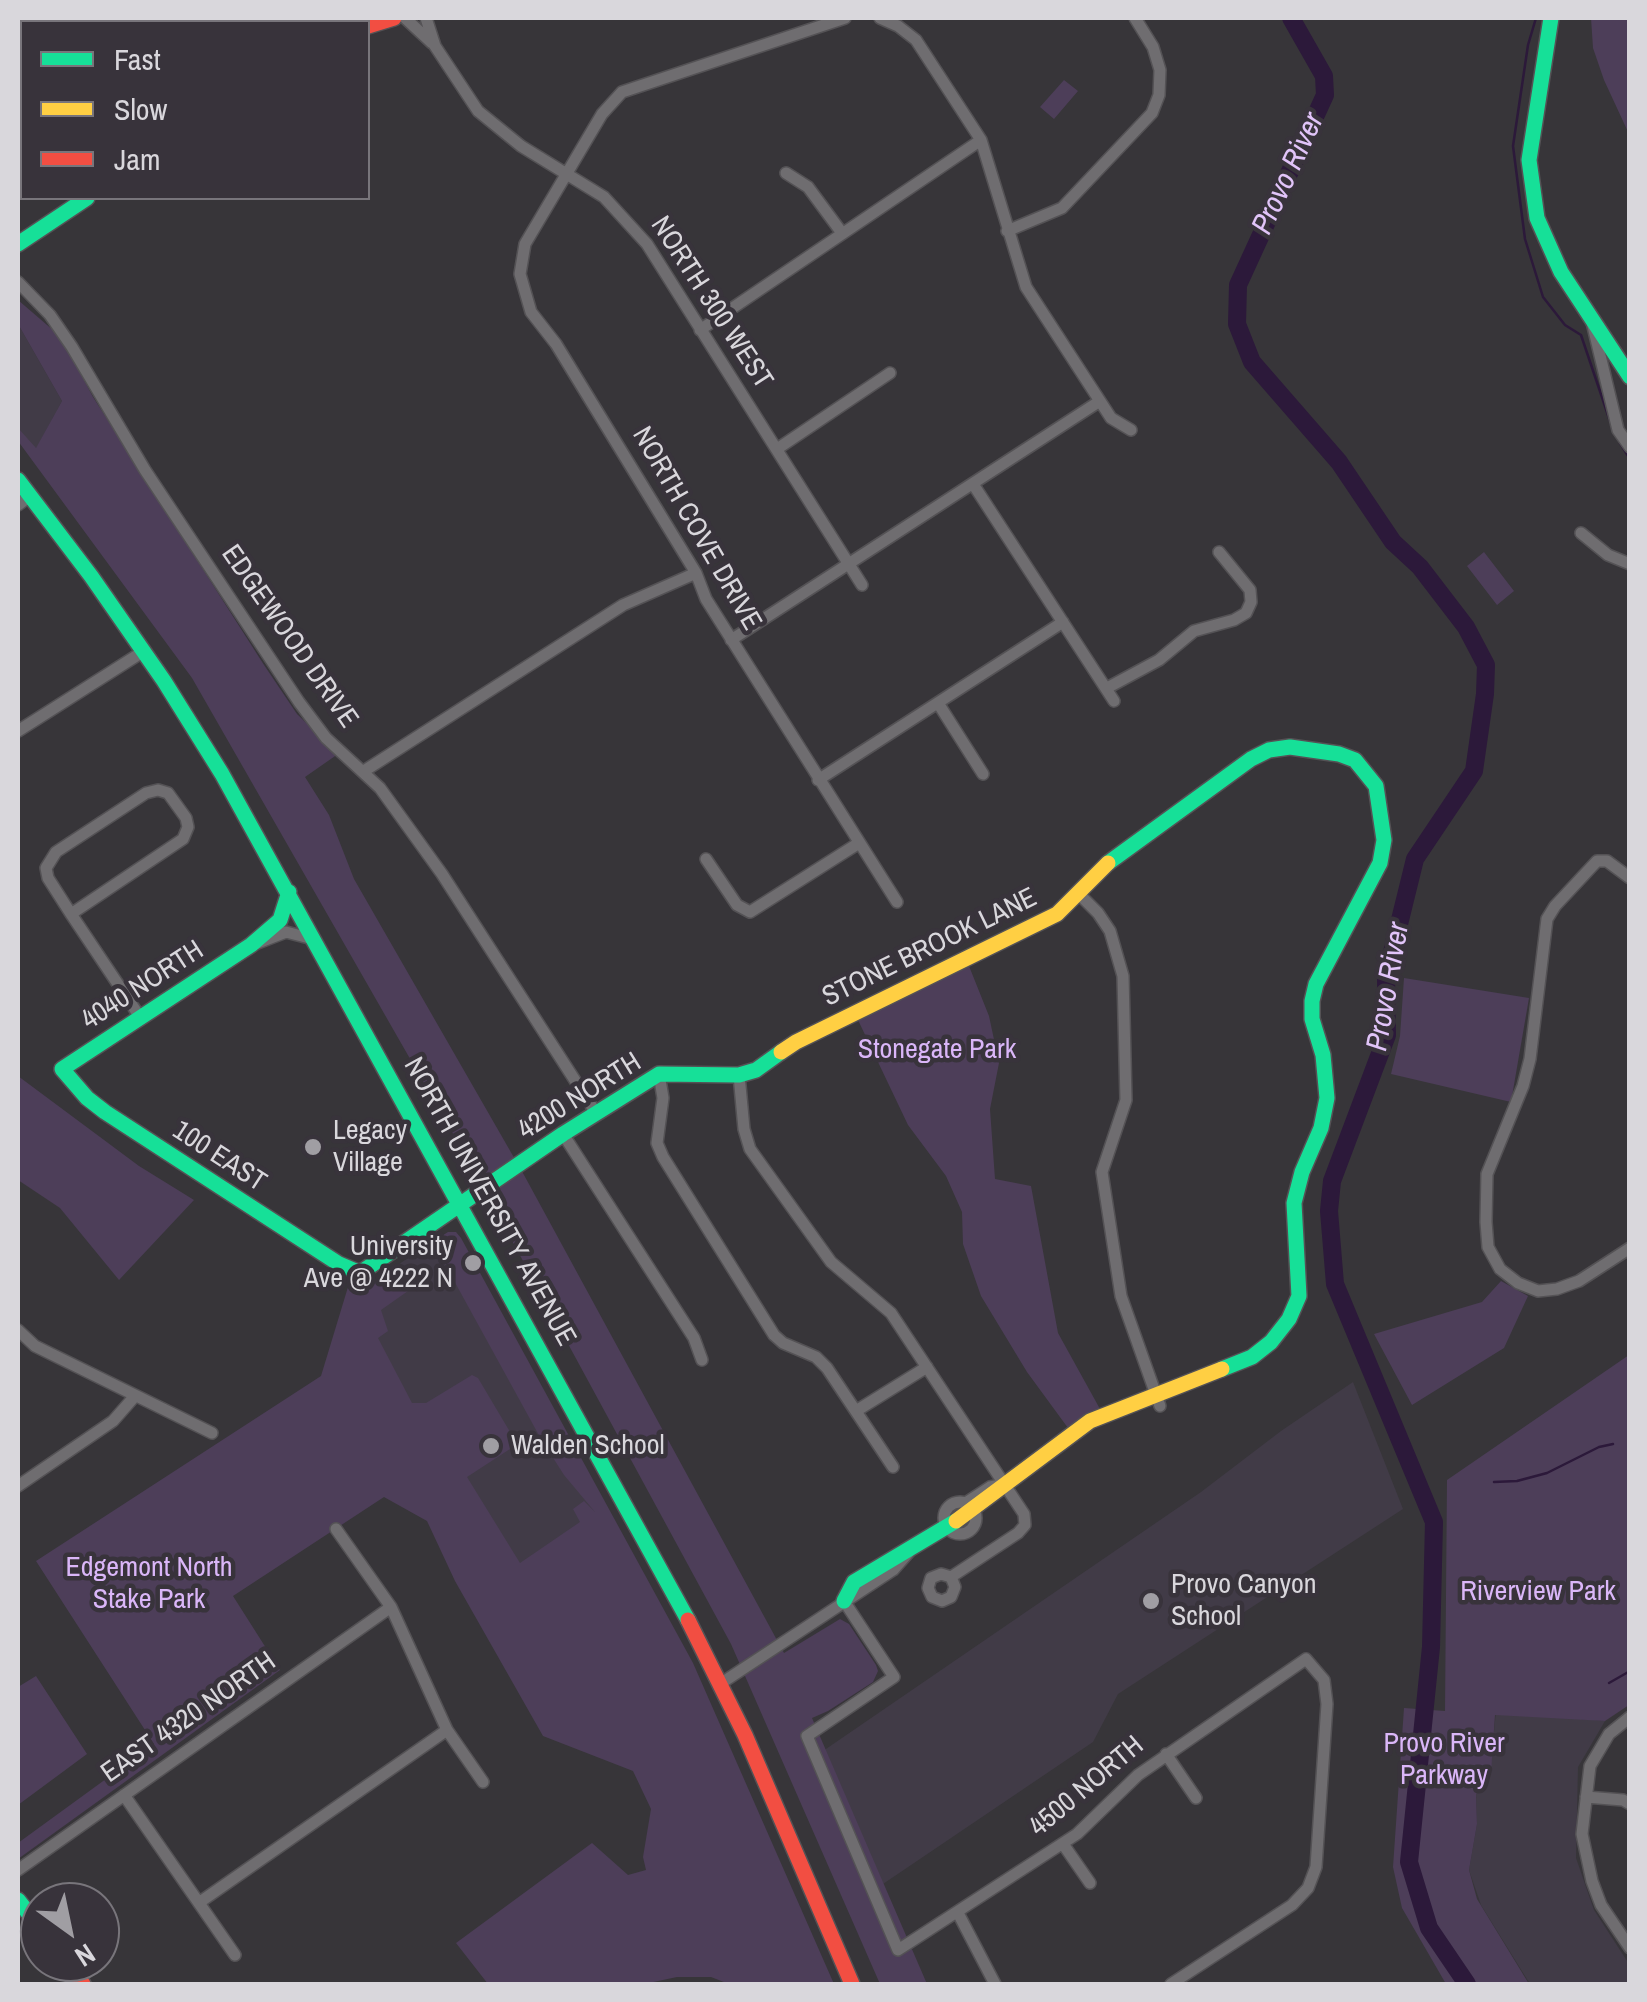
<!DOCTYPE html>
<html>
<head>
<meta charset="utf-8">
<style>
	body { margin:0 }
	#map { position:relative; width:1647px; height:2002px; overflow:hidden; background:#373539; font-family:"Archivo Narrow",sans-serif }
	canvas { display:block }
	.frame { position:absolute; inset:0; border:20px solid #d9d7dc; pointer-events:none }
	.legend { position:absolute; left:20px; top:20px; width:350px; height:180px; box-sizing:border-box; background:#38333b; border:2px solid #78757b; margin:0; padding:12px 18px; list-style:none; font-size:30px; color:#d9d7dc }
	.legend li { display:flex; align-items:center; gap:20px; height:50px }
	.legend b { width:50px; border:2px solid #78757b }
	.north { position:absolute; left:20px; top:1882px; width:100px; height:100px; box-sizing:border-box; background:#38333b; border:2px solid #78757b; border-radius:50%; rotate:147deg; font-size:28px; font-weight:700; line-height:40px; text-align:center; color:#d9d7dc }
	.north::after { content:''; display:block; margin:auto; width:35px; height:45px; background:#a09ea3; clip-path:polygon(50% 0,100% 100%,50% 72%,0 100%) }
</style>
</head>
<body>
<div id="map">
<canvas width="1647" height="2002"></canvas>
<div class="frame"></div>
<ul class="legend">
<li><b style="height:12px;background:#16e098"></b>Fast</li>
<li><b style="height:12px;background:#ffcf43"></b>Slow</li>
<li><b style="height:12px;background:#f24e42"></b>Jam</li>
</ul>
<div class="north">N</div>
</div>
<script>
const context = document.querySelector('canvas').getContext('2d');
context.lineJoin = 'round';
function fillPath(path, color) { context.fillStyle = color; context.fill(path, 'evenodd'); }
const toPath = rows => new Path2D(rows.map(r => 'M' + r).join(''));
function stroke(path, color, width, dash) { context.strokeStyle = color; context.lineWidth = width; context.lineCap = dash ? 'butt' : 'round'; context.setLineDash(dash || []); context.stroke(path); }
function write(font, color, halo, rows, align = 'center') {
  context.font = font + ' "Archivo Narrow",sans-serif'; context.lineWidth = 9; context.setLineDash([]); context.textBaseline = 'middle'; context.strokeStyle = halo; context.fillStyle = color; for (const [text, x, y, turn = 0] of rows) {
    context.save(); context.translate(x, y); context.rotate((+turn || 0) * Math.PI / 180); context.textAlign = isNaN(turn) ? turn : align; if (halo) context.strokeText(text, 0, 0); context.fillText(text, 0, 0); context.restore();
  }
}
fillPath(toPath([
	[18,324,62,401,36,449,18,432],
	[434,1241,595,1511,575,1652,433,1463,355,1293],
	[1353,1382,1403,1509,1118,1694,1093,1742,880,1886,823,1751,1201,1492,1281,1431],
	[1496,1712,1605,1721,1578,1767,1576,1858,1594,1910,1629,1964,1629,1984,1530,1984,1481,1905,1469,1870,1477,1824,1476,1795,1482,1780,1490,1771]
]), '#413b47');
fillPath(toPath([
	[1591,18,1628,18,1629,134,1604,80,1593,48],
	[1064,80,1078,91,1054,119,1040,107],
	[18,300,61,337,93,397,264,665,297,714,338,754,305,777,329,815,354,879,524,1175,784,1653,840,1619,849,1624,876,1665,878,1671,873,1682,828,1711,812,1718,927,1984,880,1984,731,1644,472,1167,192,678,18,441,18,428,36,448,62,401,18,324],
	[1484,552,1514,591,1497,605,1467,566],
	[969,966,989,1016,999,1063,990,1109,995,1179,1031,1186,1058,1333,1100,1409,1068,1428,1027,1372,981,1296,963,1244,962,1212,946,1176,908,1125,858,1020],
	[1404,978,1529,998,1511,1102,1391,1074,1400,1036],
	[18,1076,139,1166,194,1200,119,1280,60,1208,18,1180],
	[448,1232,456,1232,461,1238,693,1663,834,1984,729,1984,711,1977,677,1977,644,1984,488,1984,456,1943,592,1843,628,1875,646,1870,643,1857,651,1809,633,1771,543,1736,455,1581,427,1521,384,1497,233,1596,280,1670,18,1859,18,1843,154,1744,36,1561,321,1376,348,1287,356,1294,388,1271,399,1275,408,1291,381,1310,388,1331,378,1338,412,1403,426,1403,472,1375,478,1378,519,1447,510,1449,467,1477,520,1563,580,1522,573,1509,584,1501,595,1512,564,1475,541,1439,441,1257,436,1254,432,1259,427,1251,426,1246],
	[1501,1281,1528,1296,1504,1348,1412,1405,1374,1334,1482,1302],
	[1629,1355,1629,1705,1605,1721,1495,1715,1491,1773,1482,1780,1476,1795,1477,1824,1469,1870,1477,1899,1529,1984,1446,1984,1402,1908,1393,1867,1404,1708,1445,1711,1447,1480],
	[36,1676,87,1754,18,1805,18,1687]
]), '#4d3e59');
stroke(toPath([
	[1536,18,1528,45,1513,146,1525,239,1543,297,1565,325,1581,335,1612,427],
	[1620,443,1630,459],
	[1494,1482,1517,1481,1547,1473,1599,1447,1613,1444],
	[1609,1683,1630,1671]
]), '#2c193a', 2.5);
stroke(toPath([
	[1291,18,1324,76,1325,95,1238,285,1237,324,1252,362,1339,462,1393,542,1420,567,1466,627,1486,665,1485,694,1474,771,1415,859,1386,977,1387,1035,1332,1181,1329,1211,1335,1284,1434,1522,1431,1647,1409,1862,1429,1928,1467,1984]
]), '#2c193a', 18);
const street = toPath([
	[306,18,309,22],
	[405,18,432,43],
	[426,18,435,46,478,111,521,146,604,197,647,244,862,585],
	[845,18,622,92,602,114,525,244,520,274,531,312,556,344,696,573,706,599,897,902],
	[880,18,898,26,916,40,981,140,1026,287,1111,418,1131,430],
	[786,173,808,187,842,233],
	[1007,231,1062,208,1152,113,1159,95,1160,70,1153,47,1135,18],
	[18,282,50,315,72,347,145,470,299,702,326,738,380,788,442,874,596,1113],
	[1591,318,1618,430,1630,447],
	[700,330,981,140],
	[777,449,890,373],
	[973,484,1114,701],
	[18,505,30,496],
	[1581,533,1608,555,1630,564],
	[731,640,1100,401],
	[1107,688,1159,660,1194,631,1234,620,1246,613,1251,602,1250,590,1219,552],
	[938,703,983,774],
	[18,731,144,651],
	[364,771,623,605,696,573],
	[818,780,1063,622],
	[706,859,737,905,750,912,859,843],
	[1630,878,1607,861,1597,861,1555,906,1547,919,1530,1059,1523,1086,1487,1174,1486,1222,1488,1247,1500,1269,1518,1283,1538,1291,1557,1289,1579,1281,1630,1248],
	[1079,894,1098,913,1110,931,1123,976,1126,1100,1102,1172,1121,1296,1160,1406],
	[71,914,183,839,188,827,186,818,168,793,158,790,146,793,56,852,46,868,48,878,71,914,140,1017],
	[255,944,286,932,313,939],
	[659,1074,663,1098,657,1143,663,1157,774,1335,783,1343,816,1357,827,1368,893,1467],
	[739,1075,744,1129,750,1149,831,1262,891,1313,1024,1514,1025,1525,1018,1533,951,1577,941,1574,931,1578,928,1588,932,1597,942,1601,951,1597,955,1587,951,1577],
	[563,1134,694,1338,702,1360],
	[18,1330,35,1346,212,1433],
	[856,1411,927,1367],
	[18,1486,113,1421,135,1396],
	'944 1518a16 16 0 1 1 32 0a16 16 0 1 1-32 0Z',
	[967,1502,990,1487,1006,1484],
	[336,1529,391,1607,447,1730,483,1782],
	[844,1601,894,1677,807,1736,898,1950,1077,1834,1138,1775,1306,1659,1324,1680,1327,1704,1316,1867,1308,1888,1292,1905,1171,1984],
	[720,1684,893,1570,909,1552],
	[1630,1717,1609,1734,1590,1766,1582,1834,1592,1881,1601,1905,1630,1948],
	[1166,1754,1196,1798],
	[124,1795,235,1955],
	[1586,1797,1623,1800,1630,1804],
	[1063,1844,1090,1883],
	[18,1870,391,1607],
	[200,1902,447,1730],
	[958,1913,995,1984]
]);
const fast = toPath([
	[1551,18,1529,160,1537,218,1561,272,1630,377],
	[18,244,87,198],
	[18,480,91,576,164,681,222,774,688,1620],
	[1108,863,1251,759,1269,750,1290,747,1339,754,1355,760,1376,786,1384,840,1380,863,1316,984,1312,1001,1312,1019,1323,1055,1327,1098,1321,1128,1302,1172,1294,1203,1299,1296,1289,1319,1271,1342,1252,1357,1222,1369],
	[289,892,280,920,251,945,62,1069,87,1098,105,1112,339,1264,360,1273,563,1134,659,1074,739,1075,756,1070,781,1052],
	[844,1601,854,1582,956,1521],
	[18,1900,40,1928]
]);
const slow = toPath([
	[781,1052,796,1042,1057,914,1108,863],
	[956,1521,1090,1421,1222,1369]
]);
const jam = toPath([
	[368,26,394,18],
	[688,1620,745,1735,852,1984],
	[66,1962,83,1984]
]);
stroke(street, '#545255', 14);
stroke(fast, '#545255', 18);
stroke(slow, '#545255', 18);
stroke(jam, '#545255', 18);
stroke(street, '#6f6d70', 11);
stroke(fast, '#16e098', 15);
stroke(slow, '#ffcf43', 15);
stroke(jam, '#f24e42', 15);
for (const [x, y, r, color] of [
	[313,1147,10,"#a09ea3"],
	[473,1263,10,"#a09ea3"],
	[491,1446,10,"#a09ea3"],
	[1151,1601,10,"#a09ea3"]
]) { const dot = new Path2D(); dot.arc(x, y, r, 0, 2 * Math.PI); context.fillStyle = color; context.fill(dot); stroke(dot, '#38333b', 4); }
write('28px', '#d9d7dc', '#38333b', [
	["NORTH 300 WEST",711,303,57],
	["NORTH COVE DRIVE",696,529,60],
	["EDGEWOOD DRIVE",289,637,55],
	["STONE BROOK LANE",930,948,-26],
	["4040 NORTH",143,986,-33],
	["4200 NORTH",580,1097,-32],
	["100 EAST",219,1157,33],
	["NORTH UNIVERSITY AVENUE",489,1202,61],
	["EAST 4320 NORTH",189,1718,-35],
	["4500 NORTH",1087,1787,-40]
]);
write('28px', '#dab6f8', '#38333b', [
	["Stonegate Park",937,1050],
	["Edgemont North",149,1568],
	["Stake Park",149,1600],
	["Riverview Park",1538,1592],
	["Provo River",1444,1744],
	["Parkway",1444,1776]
]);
write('28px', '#d9d7dc', '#38333b', [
	["Legacy",333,1131],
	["Village",333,1163],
	["University",453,1247,"right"],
	["Ave @ 4222 N",453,1279,"right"],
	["Walden School",511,1446],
	["Provo Canyon",1171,1585],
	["School",1171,1617]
], 'left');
write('italic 30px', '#e1c4f9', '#38333b', [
	["Provo River",1289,174,-65],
	["Provo River",1389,987,-80]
]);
</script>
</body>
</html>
